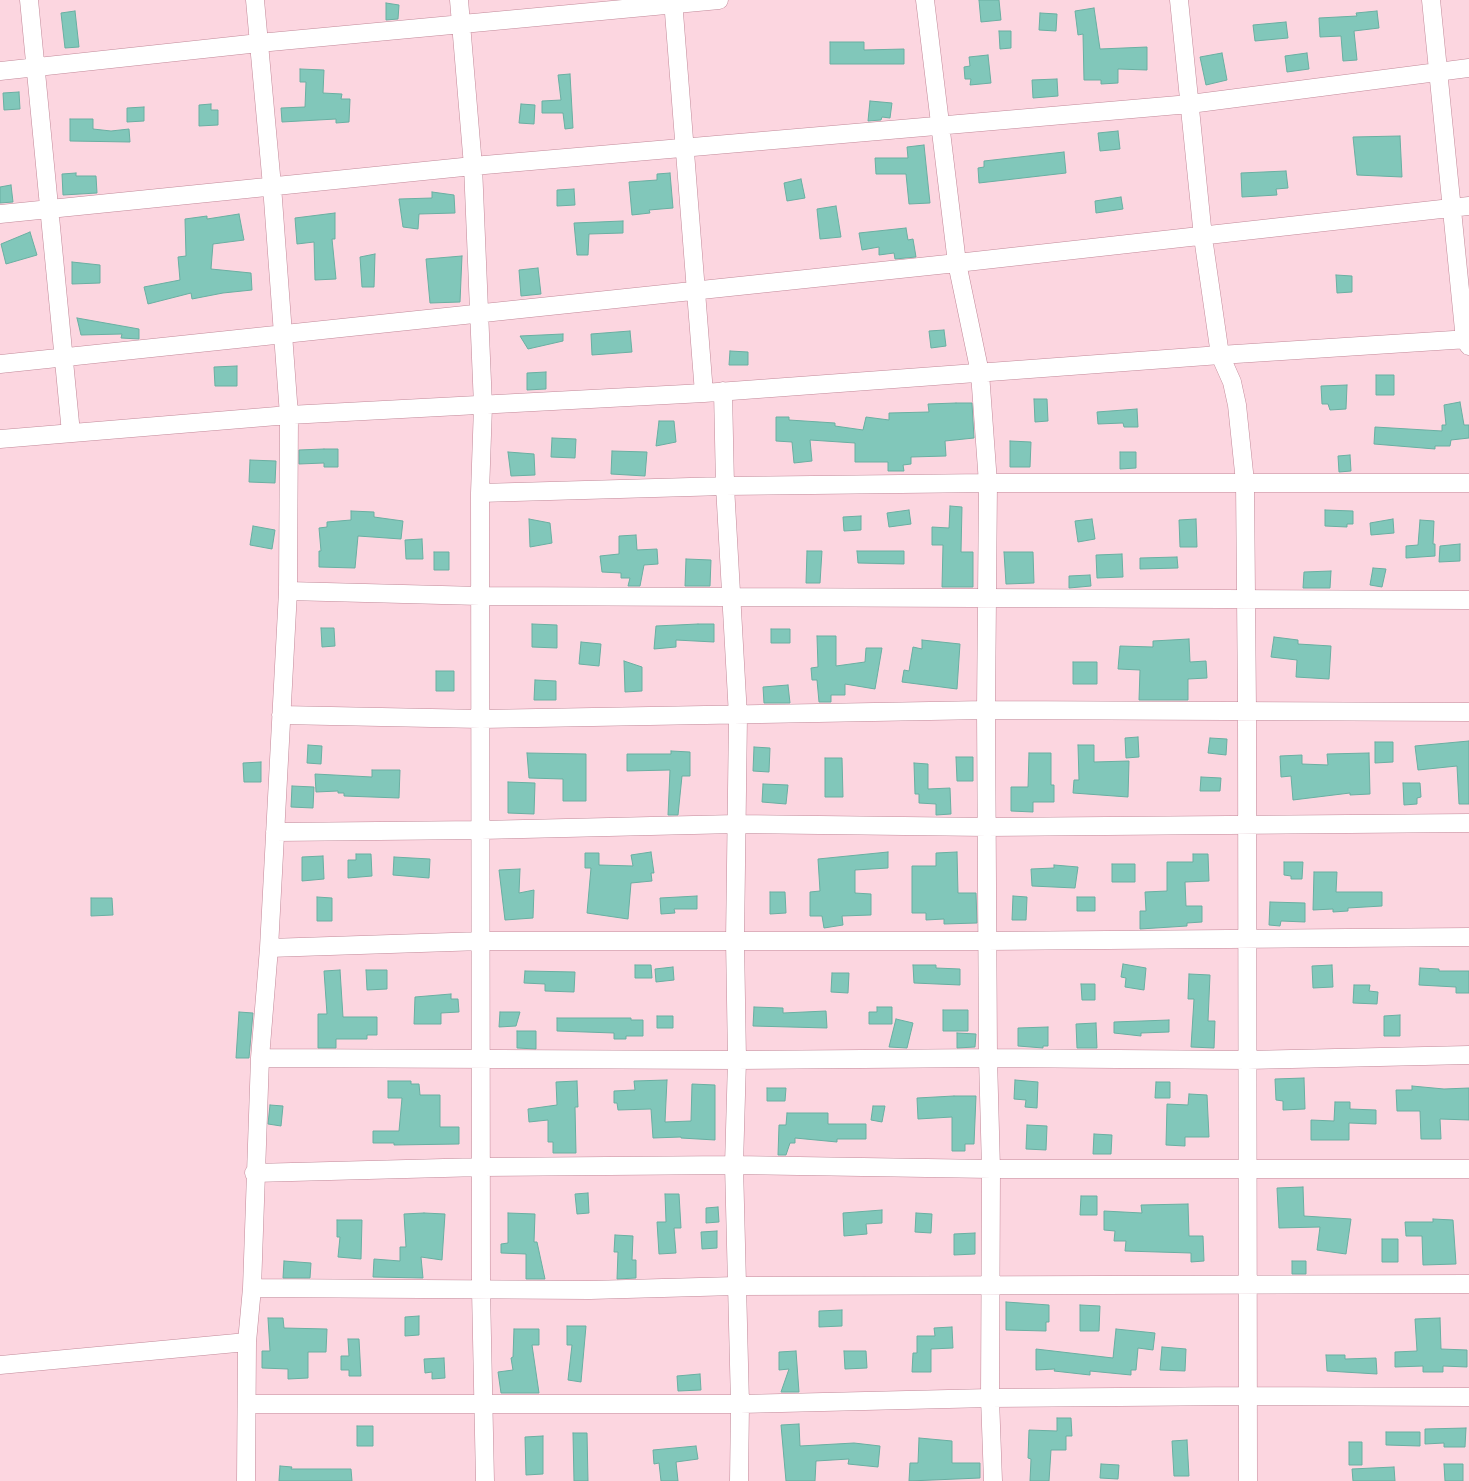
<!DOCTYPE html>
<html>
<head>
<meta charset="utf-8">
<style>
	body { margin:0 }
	canvas { display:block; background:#fcd6e0 }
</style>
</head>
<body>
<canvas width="1469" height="1481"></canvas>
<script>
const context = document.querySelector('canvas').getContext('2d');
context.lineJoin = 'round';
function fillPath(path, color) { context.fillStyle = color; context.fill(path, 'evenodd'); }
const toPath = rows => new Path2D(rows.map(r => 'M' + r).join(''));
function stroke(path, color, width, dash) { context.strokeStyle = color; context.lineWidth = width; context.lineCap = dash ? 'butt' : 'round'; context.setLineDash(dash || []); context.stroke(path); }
const building = toPath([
	[979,0,999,0,1001,20,981,22,979,0],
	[386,3,399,5,398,19,386,20,386,3],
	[1094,8,1100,49,1147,47,1147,70,1118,69,1118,83,1101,84,1101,80,1084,80,1083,34,1078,35,1075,11,1094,8],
	[75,11,79,47,65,48,61,13,75,11],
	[1377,11,1379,28,1354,31,1357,60,1343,61,1341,36,1320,37,1319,18,1357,16,1356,13,1377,11],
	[1040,13,1057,14,1056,31,1039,30,1040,13],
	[1286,22,1288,38,1255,41,1253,25,1286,22],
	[999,31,1011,31,1011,48,1000,49,999,31],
	[830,42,864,42,864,50,904,49,904,64,830,64,830,42],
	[1222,53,1227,80,1206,85,1200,57,1222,53],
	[1307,53,1309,69,1287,72,1285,56,1307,53],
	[988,55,991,83,970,85,971,79,965,79,964,67,970,66,969,57,988,55],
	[300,69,324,70,323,93,342,94,341,99,350,99,349,122,336,123,336,119,282,122,281,108,305,107,306,82,300,82,300,69],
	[570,74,573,128,565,129,563,113,542,113,542,101,561,100,558,75,570,74],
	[1057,79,1058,96,1033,98,1032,80,1057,79],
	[19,92,20,109,4,110,3,93,19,92],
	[870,101,892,103,890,118,882,117,881,120,868,121,870,101],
	[211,104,211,110,218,110,218,125,199,126,199,105,211,104],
	[521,104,535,105,534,124,519,123,521,104],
	[144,107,144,121,127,122,127,108,144,107],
	[70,119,93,119,93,129,111,131,129,129,130,142,70,141,70,119],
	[1118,131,1120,149,1100,151,1098,133,1118,131],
	[1400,136,1402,177,1357,175,1353,137,1400,136],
	[924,145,930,203,909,204,906,174,876,174,875,158,908,158,907,147,924,145],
	[1064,152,1066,173,979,183,978,168,984,167,984,161,1064,152],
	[1286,171,1288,188,1276,189,1277,195,1242,197,1241,173,1286,171],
	[76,173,76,176,96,176,97,193,63,195,62,174,76,173],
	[670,173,673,208,649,210,650,213,632,215,629,182,657,180,657,174,670,173],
	[801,179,805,198,787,201,784,183,801,179],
	[11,185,13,202,0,203,0,187,11,185],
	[574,189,575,205,557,206,557,190,574,189],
	[432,192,454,195,455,213,419,214,418,229,403,227,399,199,432,198,432,192],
	[1121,197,1123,209,1096,213,1095,201,1121,197],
	[836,206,841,237,820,239,817,209,836,206],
	[335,213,335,239,332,239,336,279,315,280,314,242,297,244,295,218,335,213],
	[239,214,244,240,213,244,211,269,251,273,252,290,223,293,192,299,191,293,148,304,144,287,180,280,178,257,186,256,185,219,207,216,207,219,239,214],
	[623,221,623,233,589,234,588,255,577,255,574,223,623,221],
	[906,228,908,240,913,239,916,257,895,259,894,253,879,255,879,247,862,250,859,233,906,228],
	[30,232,37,255,6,264,1,244,30,232],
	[375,254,374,287,362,287,360,257,375,254],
	[462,256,460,302,430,303,426,259,462,256],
	[72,262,100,265,100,283,72,284,72,262],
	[538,268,541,294,521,296,519,270,538,268],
	[1336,275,1352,276,1352,292,1337,293,1336,275],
	[77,318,139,329,139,339,121,338,122,334,81,335,77,318],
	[944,330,946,346,931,348,929,331,944,330],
	[630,331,632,352,592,355,591,334,630,331],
	[563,334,563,341,528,349,520,336,563,334],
	[730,351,748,352,748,365,729,365,730,351],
	[237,366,237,386,215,386,214,367,237,366],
	[546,372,546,389,527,390,527,373,546,372],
	[1376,375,1394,375,1394,395,1376,395,1376,375],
	[1347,385,1346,409,1330,410,1328,404,1322,404,1321,386,1347,385],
	[1034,399,1047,399,1048,421,1035,422,1034,399],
	[1460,402,1464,425,1469,425,1469,438,1451,440,1450,446,1435,446,1435,449,1374,444,1375,427,1442,431,1442,425,1446,425,1444,405,1460,402],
	[956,403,972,403,974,438,945,441,946,456,911,457,911,464,903,465,904,471,888,471,888,462,855,462,855,443,810,440,812,461,794,463,792,442,776,441,776,417,789,417,789,420,835,423,835,426,863,430,866,417,889,420,889,413,929,412,928,404,956,403],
	[1137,409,1138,427,1124,427,1123,423,1098,424,1097,412,1137,409],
	[659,421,674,421,676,442,656,446,659,421],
	[552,438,576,439,575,458,551,457,552,438],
	[1010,441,1031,442,1030,467,1010,467,1010,441],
	[324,449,338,449,338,467,324,467,324,463,299,464,299,450,324,449],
	[612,451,647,452,645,476,611,474,612,451],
	[508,452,534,454,535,475,511,476,508,452],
	[1120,452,1136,452,1136,468,1120,469,1120,452],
	[1350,455,1351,471,1339,472,1338,456,1350,455],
	[250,460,276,461,275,483,249,482,250,460],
	[950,506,962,507,961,552,973,552,973,587,942,587,943,545,932,545,932,527,949,528,950,506],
	[909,510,911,524,889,527,887,513,909,510],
	[1325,510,1353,511,1353,524,1347,524,1347,527,1325,526,1325,510],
	[351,511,374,512,374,517,403,521,401,539,358,536,355,568,319,567,319,551,321,551,319,528,327,527,327,522,351,520,351,511],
	[861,516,861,530,844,531,843,517,861,516],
	[529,519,550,523,552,543,530,547,529,519],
	[1092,519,1095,539,1078,542,1075,521,1092,519],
	[1196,519,1197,547,1180,547,1179,520,1196,519],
	[1393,519,1394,533,1371,535,1370,523,1393,519],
	[1420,520,1434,521,1433,544,1435,544,1435,556,1406,558,1406,546,1418,545,1420,520],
	[253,526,275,530,272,549,250,545,253,526],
	[636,535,637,550,657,549,658,564,644,565,640,586,628,586,630,578,621,578,621,573,602,572,600,556,619,554,619,536,636,535],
	[422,539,423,559,406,559,405,540,422,539],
	[1460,544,1460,561,1439,562,1440,546,1460,544],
	[807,551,822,551,820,583,806,583,807,551],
	[857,551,904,551,904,564,858,563,857,551],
	[434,552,449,552,449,570,434,570,434,552],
	[1004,552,1033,552,1034,583,1006,584,1004,552],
	[1122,554,1123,577,1097,578,1096,555,1122,554],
	[1177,557,1178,568,1140,569,1140,558,1177,557],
	[686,559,711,560,710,586,685,586,686,559],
	[1373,568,1386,569,1382,587,1370,585,1373,568],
	[1331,571,1330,588,1303,588,1304,572,1331,571],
	[1090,575,1091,586,1069,588,1069,576,1090,575],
	[532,624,557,625,557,648,532,647,532,624],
	[698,624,714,624,714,642,676,640,676,647,654,649,656,626,698,624],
	[321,628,334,628,335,646,322,647,321,628],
	[771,629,790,629,790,643,771,643,771,629],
	[817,636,836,636,836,666,865,662,866,648,882,648,875,689,845,684,845,695,831,695,831,702,819,702,817,680,812,680,811,668,818,667,817,636],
	[1274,637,1298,640,1298,644,1331,646,1329,679,1296,677,1297,660,1271,657,1274,637],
	[1189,639,1190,662,1206,661,1207,678,1188,679,1188,700,1139,700,1140,670,1118,669,1120,646,1153,647,1153,641,1189,639],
	[922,640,960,644,957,689,902,682,904,670,909,671,913,647,922,649,922,640],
	[581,642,601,644,599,666,579,664,581,642],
	[624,661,642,667,642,691,625,692,624,661],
	[1073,662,1097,662,1097,684,1073,684,1073,662],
	[436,671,454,671,454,691,436,691,436,671],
	[535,680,556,681,556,700,534,700,535,680],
	[788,685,790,703,764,703,763,687,788,685],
	[1138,737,1139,757,1126,758,1125,738,1138,737],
	[1210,738,1227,739,1226,755,1208,753,1210,738],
	[1469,741,1469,804,1459,804,1457,766,1418,770,1415,746,1469,741],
	[1375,742,1393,742,1393,762,1375,763,1375,742],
	[308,745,322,746,321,764,307,763,308,745],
	[1078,745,1094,745,1094,762,1129,761,1128,797,1073,793,1074,780,1079,780,1078,745],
	[754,747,770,748,769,772,753,771,754,747],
	[671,751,690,752,690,776,682,776,678,815,668,815,670,770,627,771,627,754,671,754,671,751],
	[527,753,586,754,586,801,563,801,563,779,529,778,527,753],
	[1029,753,1051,753,1051,785,1054,785,1054,802,1033,802,1033,812,1011,811,1011,787,1028,787,1029,753],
	[1369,753,1370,794,1350,795,1350,793,1293,800,1291,776,1281,777,1280,756,1302,755,1302,764,1328,765,1327,754,1369,753],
	[956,757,973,757,973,781,957,781,956,757],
	[825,758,842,758,843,797,825,797,825,758],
	[261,762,261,782,244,782,243,763,261,762],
	[914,763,928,764,928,789,950,788,951,814,936,815,936,804,919,803,919,794,915,794,914,763],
	[372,770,400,770,399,798,344,796,344,793,338,793,338,791,316,792,315,774,372,777,372,770],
	[1201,777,1221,778,1220,791,1200,791,1201,777],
	[508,782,535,783,534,814,508,813,508,782],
	[1403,783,1420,783,1421,797,1417,798,1417,804,1404,805,1403,783],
	[763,784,788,785,786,804,762,802,763,784],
	[292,786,314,787,313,808,291,807,292,786],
	[651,852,654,873,651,873,652,881,631,883,628,919,587,913,591,868,585,868,585,853,599,853,599,865,633,866,631,855,651,852],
	[888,852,888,868,855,870,855,893,871,894,871,915,842,916,843,925,824,928,822,916,810,916,810,892,820,891,818,859,888,852],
	[957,852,958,893,976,893,977,923,944,924,944,919,926,920,926,913,912,913,912,866,936,866,936,853,957,852],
	[356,854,371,854,372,876,348,878,348,860,356,860,356,854],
	[1193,854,1208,854,1209,881,1185,882,1186,906,1202,906,1202,922,1187,923,1187,926,1140,929,1140,911,1146,911,1145,892,1167,891,1167,862,1193,862,1193,854],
	[323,856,324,879,302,881,302,857,323,856],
	[394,857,430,859,429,878,393,875,394,857],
	[1284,862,1303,862,1302,879,1291,879,1291,876,1284,875,1284,862],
	[1112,864,1135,864,1135,882,1112,882,1112,864],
	[1054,865,1078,867,1075,888,1032,886,1031,869,1054,868,1054,865],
	[520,869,519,893,534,890,533,918,505,920,499,870,520,869],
	[1314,872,1337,872,1336,892,1382,892,1382,906,1348,908,1348,911,1333,912,1333,909,1313,910,1314,872],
	[770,892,785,892,786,913,770,914,770,892],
	[697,896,697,909,674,909,675,913,661,914,660,898,697,896],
	[1013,896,1027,897,1026,920,1012,920,1013,896],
	[317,897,332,898,332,921,317,921,317,897],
	[1077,897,1095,897,1095,911,1077,911,1077,897],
	[91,898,112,898,113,915,91,916,91,898],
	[1270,902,1305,903,1305,922,1281,921,1280,926,1269,925,1270,902],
	[1123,964,1146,968,1144,990,1125,987,1126,978,1121,977,1123,964],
	[635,965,651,965,652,978,635,978,635,965],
	[913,965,936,965,936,968,960,969,960,985,914,983,913,965],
	[1332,965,1333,987,1313,988,1312,966,1332,965],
	[673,967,674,980,656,982,655,969,673,967],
	[1420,968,1439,969,1439,971,1469,971,1469,993,1456,993,1456,987,1419,985,1420,968],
	[340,970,343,1017,377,1017,377,1035,367,1035,367,1039,336,1039,336,1048,318,1048,318,1014,327,1014,324,971,340,970],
	[366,970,387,970,387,989,367,990,366,970],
	[525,971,575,972,574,992,545,991,545,984,524,983,525,971],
	[832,973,849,973,848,993,831,992,832,973],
	[1189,974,1210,975,1208,1021,1215,1021,1214,1048,1191,1047,1194,999,1188,999,1189,974],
	[1081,984,1095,984,1095,1000,1082,1000,1081,984],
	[1354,985,1370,985,1369,991,1378,992,1377,1004,1353,1003,1354,985],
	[451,994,451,999,458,999,459,1012,441,1013,441,1024,414,1024,415,997,451,994],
	[754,1007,783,1008,783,1013,826,1011,827,1028,753,1026,754,1007],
	[877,1007,892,1007,892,1024,869,1024,869,1012,877,1012,877,1007],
	[943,1010,968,1010,968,1031,943,1031,943,1010],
	[239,1012,253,1013,249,1058,236,1058,239,1012],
	[500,1012,520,1012,516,1026,499,1027,500,1012],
	[1400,1015,1400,1036,1384,1036,1384,1016,1400,1015],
	[657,1016,673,1016,673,1028,657,1028,657,1016],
	[557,1018,631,1018,631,1020,643,1020,643,1036,626,1036,626,1039,614,1039,614,1033,557,1031,557,1018],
	[896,1019,913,1023,907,1048,889,1047,896,1019],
	[1169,1020,1169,1032,1141,1033,1141,1036,1114,1033,1114,1022,1169,1020],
	[1096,1023,1097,1048,1077,1048,1076,1024,1096,1023],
	[1048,1027,1048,1046,1043,1046,1043,1048,1018,1046,1018,1028,1048,1027],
	[517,1031,536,1031,536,1049,517,1048,517,1031],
	[957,1033,976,1034,975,1047,957,1048,957,1033],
	[1304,1078,1305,1109,1283,1110,1283,1101,1276,1100,1275,1079,1304,1078],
	[667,1080,665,1122,691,1121,692,1084,715,1085,715,1140,681,1138,681,1137,653,1138,651,1109,618,1110,617,1103,614,1103,614,1091,635,1090,634,1081,667,1080],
	[1015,1080,1038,1082,1037,1108,1025,1107,1026,1100,1014,1099,1015,1080],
	[388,1081,411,1081,411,1084,419,1084,420,1095,440,1095,440,1127,459,1127,459,1144,394,1145,394,1143,373,1143,373,1131,399,1131,402,1098,388,1098,388,1081],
	[577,1081,578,1107,575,1107,576,1153,553,1153,553,1142,548,1142,548,1120,529,1122,528,1109,557,1105,556,1082,577,1081],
	[1156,1082,1170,1082,1170,1098,1155,1098,1156,1082],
	[1412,1086,1444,1089,1469,1088,1469,1120,1440,1119,1441,1139,1421,1139,1420,1111,1397,1111,1396,1090,1412,1090,1412,1086],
	[767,1088,786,1088,785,1101,767,1101,767,1088],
	[1189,1094,1207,1095,1209,1137,1185,1137,1185,1146,1166,1145,1167,1104,1188,1105,1189,1094],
	[954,1096,976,1096,974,1144,965,1144,965,1151,952,1151,952,1117,918,1119,917,1098,954,1096],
	[1335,1102,1350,1102,1350,1109,1376,1110,1376,1124,1349,1123,1349,1140,1311,1140,1311,1120,1334,1121,1335,1102],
	[270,1105,283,1106,281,1126,268,1124,270,1105],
	[873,1106,885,1106,882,1122,871,1120,873,1106],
	[787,1113,828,1113,828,1124,866,1124,866,1139,837,1139,837,1142,795,1138,795,1143,790,1143,786,1155,778,1155,779,1125,786,1125,787,1113],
	[1027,1125,1047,1126,1046,1150,1026,1149,1027,1125],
	[1094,1134,1112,1135,1111,1154,1093,1154,1094,1134],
	[1303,1187,1304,1216,1351,1219,1346,1254,1317,1250,1320,1227,1279,1228,1277,1188,1303,1187],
	[588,1193,589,1213,577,1214,575,1194,588,1193],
	[665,1194,679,1194,681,1228,674,1228,676,1253,659,1254,657,1222,666,1222,665,1194],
	[1081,1196,1097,1196,1097,1215,1080,1215,1081,1196],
	[1188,1204,1189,1236,1203,1236,1204,1261,1191,1262,1191,1253,1125,1251,1126,1241,1114,1241,1115,1231,1104,1230,1104,1211,1142,1213,1141,1205,1188,1204],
	[718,1207,719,1222,706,1223,706,1208,718,1207],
	[882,1210,882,1223,866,1224,867,1234,844,1236,843,1213,882,1210],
	[424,1213,445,1214,442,1260,421,1257,423,1278,373,1277,374,1259,400,1261,400,1247,406,1247,404,1214,424,1213],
	[508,1213,535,1214,534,1242,537,1242,545,1279,526,1279,526,1254,501,1253,501,1244,508,1243,508,1213],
	[916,1213,932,1214,931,1233,915,1232,916,1213],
	[1433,1219,1453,1220,1456,1264,1423,1265,1422,1236,1406,1236,1405,1222,1433,1222,1433,1219],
	[337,1220,362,1220,361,1259,338,1257,340,1237,337,1237,337,1220],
	[717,1231,717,1248,702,1249,701,1232,717,1231],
	[975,1233,975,1254,954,1255,954,1234,975,1233],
	[615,1235,633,1236,632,1260,636,1260,636,1278,617,1279,618,1252,614,1252,615,1235],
	[1382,1239,1398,1239,1398,1262,1382,1262,1382,1239],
	[284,1261,311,1263,310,1278,283,1278,284,1261],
	[1292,1261,1306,1261,1306,1274,1292,1274,1292,1261],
	[1006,1302,1049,1305,1049,1322,1046,1322,1046,1331,1006,1330,1006,1302],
	[1080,1305,1100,1306,1099,1331,1080,1331,1080,1305],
	[842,1310,842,1326,819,1327,819,1311,842,1310],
	[419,1316,419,1335,405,1336,405,1317,419,1316],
	[268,1318,283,1318,284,1328,327,1329,326,1352,308,1352,308,1378,288,1379,288,1369,262,1368,262,1351,270,1351,268,1318],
	[1440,1318,1441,1349,1467,1350,1467,1367,1443,1366,1443,1372,1423,1372,1423,1366,1395,1367,1395,1352,1417,1351,1415,1319,1440,1318],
	[567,1326,586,1326,581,1382,568,1380,572,1345,567,1345,567,1326],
	[952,1327,953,1348,931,1349,931,1372,912,1372,913,1353,917,1353,917,1336,935,1336,934,1328,952,1327],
	[514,1329,539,1329,539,1345,532,1345,539,1393,501,1393,498,1372,513,1370,511,1358,513,1357,514,1329],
	[1116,1329,1155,1333,1153,1350,1138,1348,1136,1370,1131,1370,1131,1375,1090,1371,1090,1375,1054,1371,1055,1369,1036,1370,1036,1349,1113,1358,1116,1329],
	[348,1339,359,1339,361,1376,349,1376,349,1370,341,1370,341,1356,349,1356,348,1339],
	[1162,1347,1186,1349,1185,1371,1160,1370,1162,1347],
	[796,1351,799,1392,781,1392,789,1369,779,1370,779,1352,796,1351],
	[844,1351,866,1351,867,1368,845,1369,844,1351],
	[1326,1355,1345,1355,1345,1359,1376,1358,1377,1374,1327,1371,1326,1355],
	[444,1358,445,1378,432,1379,432,1372,425,1373,424,1359,444,1358],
	[700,1374,701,1390,678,1391,677,1376,700,1374],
	[1057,1418,1071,1418,1072,1436,1066,1436,1066,1450,1051,1450,1049,1481,1030,1481,1031,1459,1028,1458,1029,1430,1057,1431,1057,1418],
	[799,1424,800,1446,854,1443,880,1446,878,1467,848,1464,849,1459,816,1461,815,1481,786,1481,781,1425,799,1424],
	[357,1426,373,1426,373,1446,357,1446,357,1426],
	[1466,1428,1465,1447,1444,1447,1444,1443,1425,1444,1425,1429,1466,1428],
	[1386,1432,1420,1432,1420,1446,1386,1445,1386,1432],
	[573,1433,587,1433,588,1481,574,1481,573,1433],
	[543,1436,543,1474,526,1475,525,1437,543,1436],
	[919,1438,952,1441,952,1463,980,1463,980,1478,909,1481,910,1463,918,1463,919,1438],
	[1187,1440,1189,1476,1174,1476,1172,1441,1187,1440],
	[1349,1442,1362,1442,1362,1465,1349,1465,1349,1442],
	[696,1446,698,1459,676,1462,678,1481,661,1481,659,1463,654,1464,653,1450,696,1446],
	[1101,1464,1119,1465,1118,1479,1100,1478,1101,1464],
	[1444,1464,1463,1464,1463,1481,1445,1481,1444,1464],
	[280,1466,292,1467,291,1469,351,1469,352,1481,279,1481,280,1466],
	[1394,1467,1395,1481,1353,1481,1352,1469,1394,1467]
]);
fillPath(building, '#81c7ba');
stroke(building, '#6aafa2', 1);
const street = toPath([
	[29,0,71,433],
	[459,0,473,166,483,406,480,493,481,1290,485,1481],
	[673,0,704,393],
	[925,0,957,263,980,373,988,483,986,710,988,1058,991,1169,990,1398,993,1481],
	[1179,0,1203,237,1220,355,1232,382,1237,405,1245,482,1247,710,1248,1481],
	[1431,0,1465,340,1469,346],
	[0,71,259,43,719,0],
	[0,214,473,166,1190,104,1469,68],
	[0,364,957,263,1469,206],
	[723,391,725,486,738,716,735,940,737,1060,734,1165,740,1404,739,1481],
	[0,439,289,415,704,393,1220,355,1469,339],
	[480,493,725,486,988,483,1469,483],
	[288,591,480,596,1469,600],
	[281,715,481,719,986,710,1469,712],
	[275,832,481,830,736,824,987,827,1469,823],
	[269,948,482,941,987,941,1469,937],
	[260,1058,737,1060,988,1058,1247,1060,1469,1055],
	[254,1173,482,1167,734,1165,991,1169,1469,1169],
	[252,1288,590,1290,736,1286,1469,1284],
	[0,1365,247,1342],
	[247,1404,740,1404,990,1398,1247,1396,1469,1397],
	[246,1481,247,1342,252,1288,260,1058,269,948,288,591,289,415,272,186,255,0]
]);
stroke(street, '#c28999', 19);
stroke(street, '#fff', 18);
</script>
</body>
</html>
